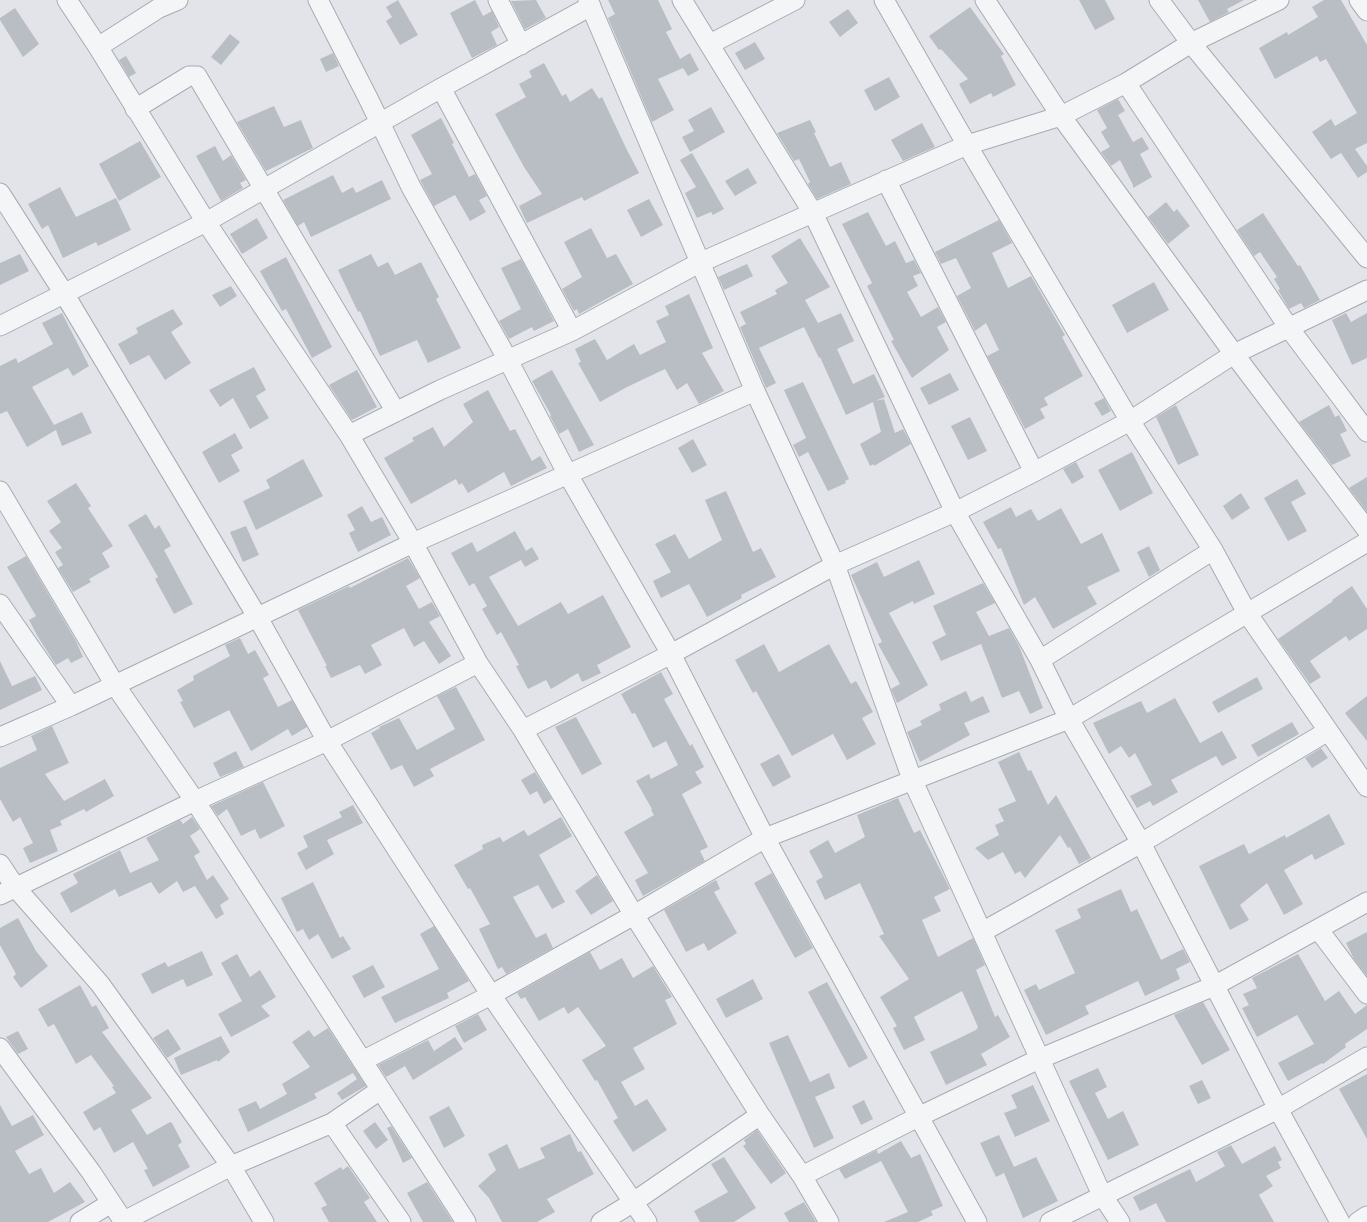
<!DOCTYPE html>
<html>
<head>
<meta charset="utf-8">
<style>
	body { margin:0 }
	canvas { display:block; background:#e2e4e9 }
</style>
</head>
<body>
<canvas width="1367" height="1222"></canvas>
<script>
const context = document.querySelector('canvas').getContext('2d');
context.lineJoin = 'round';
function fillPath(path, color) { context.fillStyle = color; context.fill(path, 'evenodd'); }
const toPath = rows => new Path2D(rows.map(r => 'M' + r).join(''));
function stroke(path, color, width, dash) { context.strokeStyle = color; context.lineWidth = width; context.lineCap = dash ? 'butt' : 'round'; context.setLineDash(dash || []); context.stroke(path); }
fillPath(toPath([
	[398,0,418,35,400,45,386,21,392,17,386,7],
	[475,0,483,16,492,11,499,27,491,32,497,45,472,58,450,13],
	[536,0,546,18,525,29,511,1],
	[608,0,658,0,672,29,666,32,680,59,690,53,699,70,688,76,683,68,658,79,674,110,652,122,608,18,615,14],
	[1079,0,1105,0,1115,19,1095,30],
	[1198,0,1244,0,1227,9,1229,12,1210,22],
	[1324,0,1341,0,1367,45,1367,143,1355,149,1367,166,1367,172,1358,178,1341,153,1331,159,1312,132,1331,119,1335,126,1357,113,1326,59,1320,62,1317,56,1275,79,1259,48,1287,32,1288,35,1318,17,1312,7],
	[970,7,1004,54,1001,56,1016,85,993,97,991,93,970,104,959,84,968,79,941,49,939,50,929,36],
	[15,8,39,44,23,57,0,20,0,18],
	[848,9,858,23,840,37,829,22],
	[230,34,240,42,221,65,211,57],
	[755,42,765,59,745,70,735,53],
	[333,53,339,66,326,72,320,59],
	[126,56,136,73,129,77,119,60],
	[544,63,562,96,566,94,570,102,592,88,599,99,602,97,626,148,639,173,584,201,582,197,527,223,519,206,542,194,524,167,495,114,526,97,519,84,532,77,529,71],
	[889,77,900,97,875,111,864,90],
	[1118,99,1125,111,1118,115,1133,142,1142,137,1149,149,1140,154,1152,177,1133,188,1133,185,1120,160,1111,166,1101,152,1110,147,1101,132,1107,128,1097,110],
	[274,106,284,127,301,120,313,148,266,171,237,122],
	[711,107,725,132,690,152,682,137,694,131,688,120],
	[441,118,454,143,452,144,469,177,475,174,487,196,479,200,486,212,470,221,455,195,434,206,420,180,432,174,411,135],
	[810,120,816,132,814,133,830,167,841,162,851,184,817,199,808,184,810,182,799,159,794,161,777,133],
	[922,123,935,147,903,161,891,140],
	[140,141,161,177,119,201,99,164],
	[215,146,223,161,231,155,246,180,240,183,243,188,221,201,196,156],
	[692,153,724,209,713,215,711,212,697,218,685,193,696,187,680,160],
	[748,168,757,183,735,196,725,181],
	[333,175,342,193,353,187,356,193,382,180,391,199,311,237,304,222,298,226,283,200],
	[60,187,76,217,116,198,131,230,98,246,96,242,63,258,48,225,42,229,28,204],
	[649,199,663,225,641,237,627,210],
	[1166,202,1174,212,1177,209,1190,226,1168,244,1148,217],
	[868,212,886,246,895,241,906,263,914,260,921,273,913,276,918,286,907,292,921,317,938,307,946,322,937,327,949,350,912,378,891,341,894,340,867,286,872,283,842,224],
	[1263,213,1298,266,1300,265,1320,300,1304,308,1301,303,1289,309,1278,290,1280,289,1274,279,1277,277,1260,252,1254,256,1237,230],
	[257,218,268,238,242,254,230,234],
	[999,220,1012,243,992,253,1008,288,1031,276,1065,335,1062,337,1083,376,1044,398,1048,405,1040,409,1045,418,1025,429,987,356,999,350,986,323,975,331,957,296,971,288,956,258,941,264,935,252],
	[591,228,607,258,616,254,633,284,579,314,577,309,574,311,562,289,582,277,564,242],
	[800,238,830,287,805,300,818,323,841,313,854,341,837,349,853,384,874,374,885,397,875,401,884,399,895,433,903,429,911,444,874,466,874,464,870,466,860,444,881,432,873,402,846,415,820,357,819,358,804,327,759,348,776,383,766,388,740,327,746,324,740,312,777,294,775,290,788,283,771,256],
	[20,254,29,271,0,285,0,263],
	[371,254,378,267,388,262,395,275,421,262,439,297,436,299,461,348,428,363,417,340,380,356,360,311,358,312,338,270],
	[286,257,332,347,312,358,286,309,282,311,260,271],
	[521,259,554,321,534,331,532,327,509,339,499,321,521,309,501,268],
	[747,264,753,276,724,290,718,277],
	[1154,282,1169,310,1127,333,1112,305],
	[231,286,237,296,220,307,212,295],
	[689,294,713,348,702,353,724,391,699,404,687,383,677,390,665,369,627,387,600,402,578,363,581,362,575,349,595,339,607,360,634,344,640,355,666,342,656,321,669,315,665,306],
	[173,309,183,324,171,332,191,363,165,380,149,355,130,365,118,344,138,333,136,328],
	[62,313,89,366,73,376,68,368,32,387,54,425,82,412,92,433,62,446,56,430,27,447,7,411,0,414,0,366,16,358,18,363,53,344,42,323],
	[1346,313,1351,322,1367,313,1367,358,1352,365,1332,320],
	[254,367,266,390,256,396,269,418,250,429,233,398,220,407,209,390],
	[357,370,377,407,352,420,329,385],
	[552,370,594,445,579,452,568,429,559,434,550,416,551,415,532,381],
	[950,373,959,390,929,405,920,388],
	[803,382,849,479,845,481,846,483,828,491,808,452,799,457,793,445,806,438,784,390],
	[488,390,510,431,515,429,532,461,540,456,547,468,511,486,504,472,468,493,462,483,459,485,456,479,411,504,384,458,414,441,412,438,433,427,444,447,473,422,463,404],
	[1104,398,1111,411,1102,416,1094,403],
	[1176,405,1199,455,1178,465,1156,417],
	[1329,405,1335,417,1339,415,1347,431,1340,434,1351,456,1332,465,1299,422],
	[970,417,987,451,968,460,951,426],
	[235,433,243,448,231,455,240,471,219,483,202,452],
	[693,439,707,465,692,473,678,448],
	[1132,452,1153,493,1120,511,1098,470],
	[303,459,323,496,256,530,243,501,270,488,266,480],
	[1076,462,1084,477,1072,484,1063,469],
	[1367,477,1367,512,1349,488],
	[1297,479,1306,494,1291,502,1307,531,1288,541,1264,498],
	[76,483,91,506,88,508,113,546,102,553,110,567,89,579,91,582,73,592,58,568,63,565,55,552,62,548,49,531,61,522,47,501],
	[726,491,753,552,761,548,776,577,741,595,742,598,707,617,689,584,661,598,653,581,671,572,655,544,675,534,689,559,722,540,705,500],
	[1241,493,1250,508,1232,520,1223,506],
	[362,506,371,522,382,517,391,535,358,552,349,533,355,530,347,515],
	[1011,507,1016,517,1031,509,1038,521,1061,508,1081,544,1102,533,1120,571,1087,587,1097,604,1053,629,1035,597,1024,605,1001,548,998,549,983,522],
	[146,514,155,529,159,525,171,546,164,550,193,604,174,614,155,579,158,577,128,525],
	[246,526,259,555,243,562,230,532],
	[515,531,526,551,532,547,539,559,525,567,521,560,489,577,518,626,561,602,568,614,603,595,631,647,597,665,601,673,582,682,578,673,551,689,546,680,528,689,516,666,519,665,501,632,497,635,482,609,487,606,474,583,469,586,451,553,472,542,477,552],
	[1149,546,1160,570,1149,577,1137,552],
	[26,556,76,641,83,657,71,663,68,658,56,665,38,637,29,620,36,616,7,567],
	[408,558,420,578,406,586,419,609,432,602,440,616,429,622,451,656,439,664,424,641,414,647,404,628,371,645,382,665,365,674,360,665,331,678,325,666,327,666,298,610,349,586,350,588],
	[919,560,935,594,914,604,913,601,889,613,928,685,897,703,891,689,900,684,878,644,882,642,851,575,877,562,884,577],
	[983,583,995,603,976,612,989,636,1009,628,1019,646,1043,708,1030,714,1019,691,1002,698,981,644,941,661,932,642,946,635,933,606],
	[1352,586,1367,609,1367,629,1349,641,1346,636,1310,661,1321,677,1310,684,1278,639,1333,601,1332,600],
	[240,638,248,654,255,650,269,675,263,678,278,707,292,700,307,727,292,736,288,729,251,751,229,710,194,728,180,702,183,701,177,690,194,680,193,676,230,656,225,645],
	[764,644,779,672,829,644,851,684,856,681,873,712,862,718,876,744,847,760,833,734,792,756,756,691,753,693,735,660],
	[0,661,12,686,35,676,42,690,0,710],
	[661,672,673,694,664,699,690,746,692,744,704,767,695,772,702,783,682,794,708,847,700,851,705,861,643,896,635,880,648,873,624,832,654,815,651,810,652,809,636,781,649,774,651,779,678,765,666,741,653,748,635,713,632,714,621,694],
	[1257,677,1263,689,1218,713,1212,702],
	[456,687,485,740,430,769,434,776,414,787,402,765,391,770,371,733,380,728,379,727,399,718,417,750,455,729,437,696],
	[966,691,971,702,983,696,990,712,964,723,970,735,920,762,907,732,922,725,920,721,941,710,939,704],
	[1367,696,1367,741,1345,713],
	[1175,698,1200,743,1222,731,1237,758,1222,766,1216,756,1171,780,1178,792,1153,806,1150,801,1137,808,1130,796,1152,785,1135,753,1129,758,1121,746,1109,754,1093,723,1141,701,1147,713],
	[576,717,602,764,582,775,555,727],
	[1292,722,1299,734,1258,757,1251,745],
	[52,726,69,763,45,774,64,801,105,779,114,796,86,812,84,809,60,821,62,825,50,830,58,851,30,863,23,848,33,843,20,817,13,822,0,799,0,768,37,750,31,736],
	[1321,748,1328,758,1312,768,1305,758],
	[236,751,244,767,220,777,213,763],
	[1019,752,1028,771,1031,770,1048,805,1056,795,1091,858,1079,864,1070,847,1068,848,1060,835,1025,878,1020,871,1015,874,1003,852,988,860,975,848,999,835,995,825,1004,821,998,809,1016,801,998,762],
	[779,754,791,777,773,787,760,764],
	[535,772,552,799,544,804,537,791,530,795,521,780],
	[263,782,285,826,260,839,255,829,241,836,227,809,218,816,211,806],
	[898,798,914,833,920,830,950,889,934,897,941,911,922,920,938,957,973,938,985,965,976,970,995,1017,998,1015,1010,1037,981,1054,987,1065,946,1085,930,1052,976,1030,978,1027,962,991,914,1017,925,1040,904,1050,893,1028,897,1026,880,997,909,979,879,936,884,934,860,883,825,900,816,881,823,877,809,851,828,840,835,853,865,837,857,815],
	[353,805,363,823,327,840,334,854,306,870,297,853,308,847,303,836,342,817,339,812],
	[1329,814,1345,844,1315,860,1312,854,1284,870,1303,904,1284,915,1267,883,1240,905,1249,920,1230,930,1199,866,1244,844,1249,854,1285,835,1286,838],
	[192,817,200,829,190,836,200,852,194,856,207,880,213,875,229,899,220,905,224,914,216,919,195,886,183,892,177,881,159,894,151,882,119,897,115,889,71,913,60,893,78,883,73,874,120,850,130,873,159,860,146,838,180,820,183,824],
	[561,817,572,836,539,855,565,902,552,909,538,885,513,897,536,938,546,933,553,948,506,974,502,967,498,969,479,929,490,924,470,888,468,889,454,865,483,849,482,845,500,837,503,842,524,830,528,836],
	[772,873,813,948,795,958,754,883],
	[597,875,613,901,591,915,575,891],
	[716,880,720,889,714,892,737,933,708,951,704,943,686,952,664,910],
	[313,882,340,938,343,936,351,949,332,959,318,934,309,940,303,929,297,932,281,898],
	[1121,889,1131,912,1137,909,1161,960,1183,949,1190,962,1176,969,1180,979,1145,996,1138,981,1085,1006,1089,1014,1046,1035,1024,990,1036,984,1039,990,1075,973,1055,930,1081,918,1077,909],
	[18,918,36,951,48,966,21,988,13,977,16,974,0,945,0,928],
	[434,926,469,981,447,993,449,998,395,1023,381,997,439,969,420,934],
	[1367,932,1367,976,1354,959,1346,943],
	[202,951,213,975,187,987,183,979,152,994,141,974,165,962,168,967],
	[590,952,600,970,622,958,633,978,653,966,672,997,665,1000,677,1024,633,1048,645,1069,621,1082,635,1106,647,1099,667,1130,633,1152,613,1121,618,1118,597,1080,595,1081,582,1060,606,1046,578,1007,568,1014,564,1007,539,1021,525,997,521,999,517,993],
	[237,954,250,977,260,970,276,997,261,1006,270,1016,231,1037,218,1014,242,1001,221,963],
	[1298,954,1325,1001,1339,991,1355,1014,1367,1005,1367,1029,1345,1044,1346,1047,1323,1064,1322,1063,1288,1081,1278,1063,1314,1044,1297,1015,1257,1037,1242,1008,1249,1005,1243,994,1257,988,1252,978],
	[373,965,385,987,364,998,352,976],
	[753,979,763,999,726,1018,716,999],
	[827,982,868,1058,849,1068,808,992],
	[80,985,92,1007,96,1005,109,1028,102,1032,152,1098,131,1110,147,1135,170,1122,172,1123,182,1142,178,1145,190,1167,153,1187,144,1170,148,1169,133,1142,114,1153,100,1127,94,1131,83,1112,116,1093,112,1087,114,1086,91,1055,76,1064,54,1024,48,1027,38,1009],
	[1203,1002,1230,1050,1202,1065,1174,1015],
	[478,1014,487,1030,464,1043,455,1026],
	[328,1028,366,1086,342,1100,337,1093,357,1079,353,1073,314,1094,317,1098,248,1132,238,1109,256,1101,260,1109,287,1094,282,1084,310,1067,292,1042,309,1030,314,1037],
	[168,1029,181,1049,167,1058,153,1038],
	[18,1031,28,1049,18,1054,6,1037],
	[788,1035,810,1082,829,1073,835,1088,815,1097,834,1138,814,1148,769,1043],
	[221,1036,230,1052,218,1062,217,1060,181,1075,174,1058],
	[455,1037,463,1049,413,1080,405,1066,386,1077,378,1065,428,1040,434,1051],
	[1098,1068,1107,1087,1095,1093,1108,1119,1123,1111,1139,1145,1108,1160,1069,1081],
	[1367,1074,1367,1139,1339,1089],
	[1202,1080,1211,1098,1198,1104,1189,1086],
	[1033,1085,1050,1121,1015,1137,1004,1113,1017,1108,1011,1095],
	[864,1100,873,1119,861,1125,852,1106],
	[0,1105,12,1126,33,1115,44,1135,15,1151,29,1174,41,1168,54,1193,70,1182,85,1202,48,1222,0,1222],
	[449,1106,465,1136,444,1148,429,1117],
	[375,1122,388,1140,376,1149,363,1131],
	[391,1126,412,1158,403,1163,387,1128],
	[757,1130,786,1173,771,1184,743,1146,746,1144,744,1140],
	[570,1134,578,1152,581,1151,594,1174,547,1199,555,1212,537,1222,502,1222,489,1198,478,1186,496,1170,488,1154,507,1144,519,1169,545,1158,540,1148],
	[999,1135,1014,1167,1036,1157,1058,1201,1023,1218,1004,1173,996,1177,980,1143],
	[901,1141,911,1158,920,1154,943,1206,931,1211,933,1215,918,1222,884,1222,908,1212,881,1161,845,1179,839,1169,877,1150,878,1154],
	[1231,1145,1242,1164,1275,1146,1282,1160,1278,1162,1281,1168,1266,1176,1273,1186,1259,1195,1274,1222,1166,1222,1156,1203,1140,1211,1133,1197,1190,1169,1196,1182,1225,1166,1217,1152],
	[724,1157,756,1208,734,1222,700,1222,694,1211,728,1192,711,1164],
	[348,1166,370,1198,364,1202,377,1222,329,1222,321,1208,327,1205,314,1183,341,1167,343,1170],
	[427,1182,453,1222,423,1222,407,1193],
	[804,1202,816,1222,789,1222,784,1213]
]), '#b9bec5');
const minor = toPath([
	[67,0,98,47,206,222,349,435,413,543,478,663,523,730,634,915,760,1115,802,1176,829,1222],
	[318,0,369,100,411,187,508,360,567,473,671,654,765,838,977,1222],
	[498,0,521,45],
	[588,0,755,391,835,565,912,779,1102,1195,1120,1222],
	[682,0,813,213,955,512,1040,660,1069,719,1141,843,1278,1109,1340,1222],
	[884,0,967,145,1130,421,1213,550,1247,613,1367,787],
	[985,0,1061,116,1234,354,1367,530],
	[1159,0,1191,43,1367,258],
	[1359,0,1367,11],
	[710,44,795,0],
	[98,47,159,8,178,0],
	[1126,83,1289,328,1367,432],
	[441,88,572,331],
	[135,109,189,76,197,76,396,412],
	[886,180,1034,472],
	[0,193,65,295,258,618,327,741,491,995,647,1222],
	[0,326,206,222,441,88,591,6],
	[349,435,440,390,572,331,699,263,967,145,1061,116,1126,83,1191,43,1279,0],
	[0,491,115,685,195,801,466,1222],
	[0,604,71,706],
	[1040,660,1213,550],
	[523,730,671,654,835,565,955,512,1034,472,1130,421,1234,354,1367,290],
	[0,737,71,706,413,543,755,391],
	[0,864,16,888,100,984,231,1166,264,1222],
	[0,895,195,801,327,741,478,663],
	[1318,929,1367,994],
	[982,932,1141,843,1328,731],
	[0,1048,91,1172,124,1222],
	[362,1061,491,995,634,915,765,838,1069,719,1367,542],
	[332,1123,401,1222],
	[802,1176,918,1117,1039,1059,1214,986,1367,902],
	[124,1221,231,1166,332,1123,380,1090],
	[80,1222,111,1203],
	[601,1222,632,1203,760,1115],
	[1050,1222,1278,1109,1367,1057],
	[1358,1222,1367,1216]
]);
stroke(minor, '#a7abb3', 21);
stroke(minor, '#f4f5f7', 19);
</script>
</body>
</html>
